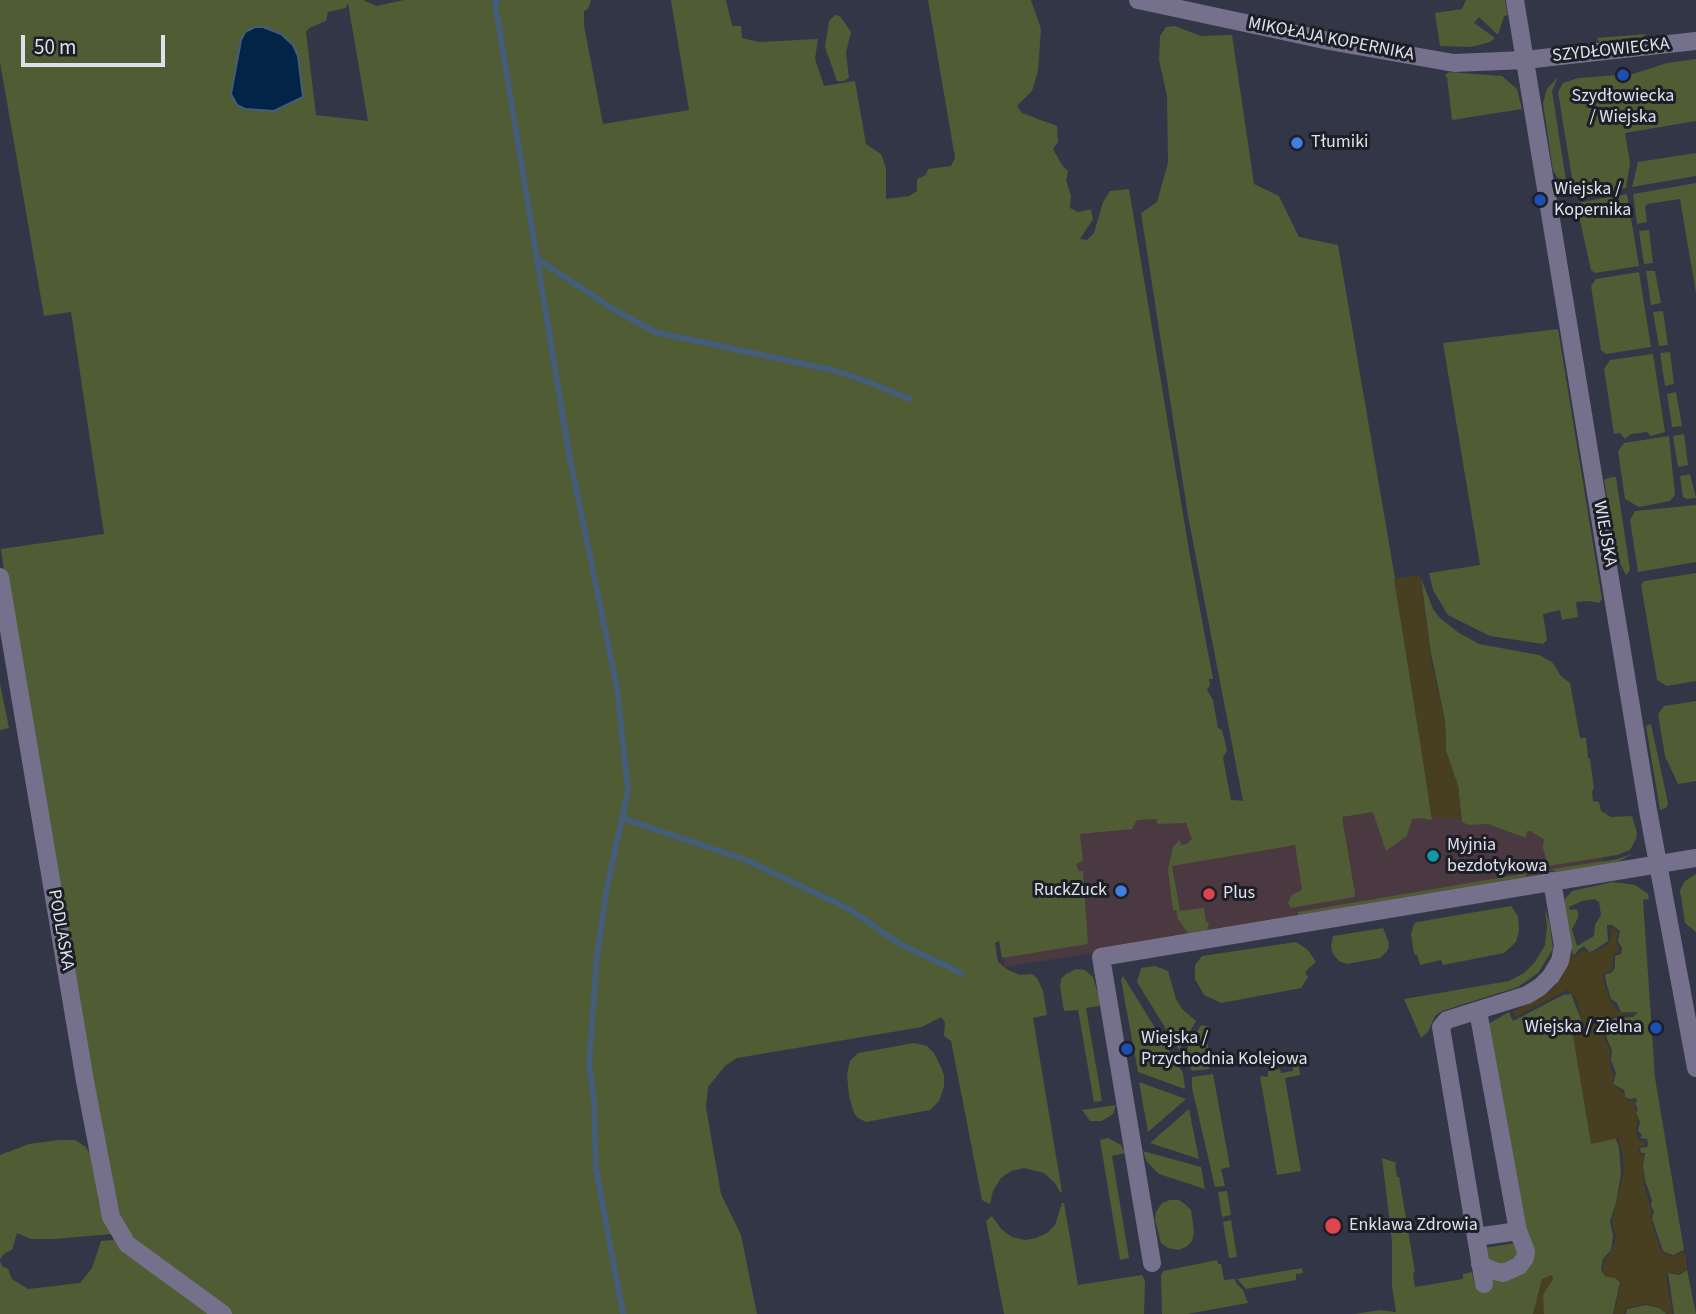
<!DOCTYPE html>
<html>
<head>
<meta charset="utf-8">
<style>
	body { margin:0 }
	#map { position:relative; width:1696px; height:1314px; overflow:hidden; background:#333647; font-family:"Source Sans 3",sans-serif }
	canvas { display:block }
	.scale { position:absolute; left:21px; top:35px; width:144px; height:32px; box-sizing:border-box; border:4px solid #dee1eb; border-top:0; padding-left:9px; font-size:21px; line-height:24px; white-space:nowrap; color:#dee1eb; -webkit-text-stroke:5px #1d1e26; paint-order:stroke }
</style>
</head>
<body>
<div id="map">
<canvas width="1696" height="1314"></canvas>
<div class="scale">50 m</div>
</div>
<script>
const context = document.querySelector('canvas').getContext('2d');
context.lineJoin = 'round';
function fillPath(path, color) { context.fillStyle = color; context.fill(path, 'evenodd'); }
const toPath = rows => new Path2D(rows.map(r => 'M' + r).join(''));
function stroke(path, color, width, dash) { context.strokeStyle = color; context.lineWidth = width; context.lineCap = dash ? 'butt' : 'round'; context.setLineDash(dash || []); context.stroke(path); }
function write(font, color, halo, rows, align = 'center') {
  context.font = font + ' "Source Sans 3",sans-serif'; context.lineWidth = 6; context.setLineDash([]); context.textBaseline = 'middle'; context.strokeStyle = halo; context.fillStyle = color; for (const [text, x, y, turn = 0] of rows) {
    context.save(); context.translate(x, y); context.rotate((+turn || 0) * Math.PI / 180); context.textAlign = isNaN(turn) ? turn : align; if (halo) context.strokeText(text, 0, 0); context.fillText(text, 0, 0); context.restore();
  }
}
fillPath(toPath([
	[1001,780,1570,828,1597,825,1605,871,1005,967,975,790]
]), '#4b3942');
fillPath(toPath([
	[0,0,363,0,376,6,404,0,591,0,588,9,584,11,584,26,603,124,689,110,671,0,726,0,732,26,741,26,742,38,759,42,818,39,815,59,824,86,855,81,866,144,881,154,886,168,886,199,909,196,917,191,917,179,926,175,928,169,951,166,955,158,928,0,1031,0,1041,29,1038,71,1032,91,1017,106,1022,113,1057,126,1058,142,1053,149,1062,165,1068,171,1066,180,1071,196,1070,208,1078,212,1091,209,1093,219,1080,239,1087,240,1094,233,1103,202,1110,191,1129,189,1190,556,1213,679,1209,679,1210,685,1207,690,1213,700,1218,728,1222,730,1227,750,1223,758,1231,800,1243,801,1188,516,1141,213,1157,202,1168,163,1167,96,1159,60,1160,36,1166,27,1175,26,1201,36,1232,35,1254,184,1279,196,1299,237,1338,245,1405,637,1432,820,1420,818,1412,819,1407,836,1386,851,1373,812,1342,817,1355,894,1354,897,1331,901,1291,908,1288,903,1292,895,1302,890,1295,845,1172,866,1180,911,1204,908,1206,922,1209,922,1207,930,1188,933,1178,919,1176,910,1173,910,1168,870,1173,847,1180,840,1181,845,1187,844,1192,839,1186,823,1158,824,1156,819,1137,820,1132,829,1080,834,1083,861,1076,864,1079,871,1083,871,1088,944,1002,958,999,941,995,943,998,962,1008,970,1020,975,1032,974,1037,978,1043,991,1047,1015,1033,1018,1062,1192,1060,1192,1055,1183,1044,1173,1024,1168,1011,1171,1001,1178,993,1191,990,1204,982,1200,951,1041,944,1036,945,1022,941,1017,922,1027,737,1058,725,1066,708,1087,706,1107,721,1194,741,1235,757,1314,0,1314,0,1261,2,1266,8,1269,12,1279,28,1289,80,1283,92,1268,101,1241,113,1240,144,1252,119,1221,13,633,1,549,104,534,71,312,44,316,0,62],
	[348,3,368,121,316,115,306,32,309,28,326,21,328,12,346,8],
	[1466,0,1505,0,1508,15,1504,16,1498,35,1479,17,1474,23,1495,38,1490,42,1471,47,1440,46,1435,13,1462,9],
	[835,15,840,16,851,32,846,53,849,78,844,81,837,81,825,47,829,21],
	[1646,34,1643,38,1599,42,1597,38],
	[1696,59,1696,121,1625,133,1630,163,1626,188,1575,197,1558,92,1563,83,1578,78,1633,74,1667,63],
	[1449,72,1502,76,1517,89,1522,109,1452,120,1447,77,1444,76],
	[1558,77,1552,91,1566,180,1563,180,1558,178,1553,171,1543,103,1547,89],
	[1696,153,1696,176,1632,187,1638,162],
	[1696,183,1696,293,1680,199,1647,204,1645,207,1647,222,1637,224,1633,194],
	[1627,194,1639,266,1595,273,1591,270,1576,203],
	[1649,230,1653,263,1644,264,1639,231],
	[1655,271,1661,303,1651,305,1646,271],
	[1639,272,1651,347,1606,354,1601,350,1591,286,1596,279],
	[1663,311,1668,345,1659,346,1653,312],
	[1558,329,1602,599,1599,603,1590,601,1576,602,1578,617,1562,620,1560,610,1543,614,1547,640,1543,644,1490,636,1448,615,1433,590,1429,573,1480,565,1443,343],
	[1670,352,1674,384,1665,386,1660,353],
	[1653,354,1665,432,1651,436,1647,432,1631,434,1625,439,1620,433,1614,434,1604,369,1610,360],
	[1676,392,1682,426,1672,427,1667,394],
	[1684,434,1688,465,1678,467,1673,436],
	[1669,436,1675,495,1670,501,1639,507,1625,499,1618,451,1624,443],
	[1690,474,1696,498,1687,499,1683,497,1680,476],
	[1611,477,1616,477,1630,570,1626,575,1618,559,1604,480],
	[1696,505,1696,562,1638,572,1630,520,1635,511],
	[1696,573,1696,681,1667,686,1657,680,1641,585,1644,581],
	[1421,578,1433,609,1440,618,1459,633,1479,644,1539,655,1552,662,1561,676,1570,683,1580,738,1586,738,1588,758,1590,759,1594,789,1592,791,1593,801,1599,802,1601,811,1611,817,1632,816,1637,833,1636,839,1630,850,1617,855,1548,866,1543,848,1544,839,1530,831,1527,831,1526,838,1488,824,1469,825,1462,822,1458,786,1446,751,1445,721,1430,648],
	[0,684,9,728,0,730],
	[1696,701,1696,781,1678,784,1665,756,1658,714,1664,706],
	[1651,724,1668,803,1667,807,1660,810,1646,726],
	[1634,853,1618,862,1556,872,1552,869,1618,859],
	[1528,873,1525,877,1298,915,1298,912],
	[1696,874,1696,932,1685,923,1680,890,1685,881],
	[1613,882,1635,885,1648,894,1649,899,1643,900,1655,1078,1684,1250,1673,1255,1664,1252,1662,1248,1652,1219,1654,1211,1651,1206,1652,1200,1645,1180,1643,1166,1645,1153,1641,1153,1640,1148,1647,1147,1648,1143,1647,1139,1640,1138,1642,1135,1638,1131,1640,1122,1636,1113,1638,1109,1635,1104,1637,1101,1636,1098,1630,1099,1625,1097,1624,1090,1613,1084,1616,1073,1611,1060,1612,1051,1605,1033,1607,1027,1614,1018,1633,1017,1638,1012,1621,1013,1617,1003,1611,999,1606,982,1605,974,1611,973,1615,968,1615,956,1621,954,1622,948,1618,941,1620,931,1612,925,1607,925,1608,941,1593,951,1589,952,1584,946,1578,950,1575,955,1572,953,1565,914,1564,900,1572,891],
	[1595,899,1599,902,1601,915,1595,925,1594,936,1577,946,1572,929,1578,918,1578,912,1576,909,1570,910,1569,907,1582,901],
	[1511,906,1518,916,1519,931,1516,942,1504,953,1443,965,1441,960,1420,965,1417,955,1414,954,1411,934,1414,924,1417,922],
	[1545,910,1549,920,1553,949,1538,973,1518,987,1442,1011,1435,1016,1428,1032,1421,1038,1404,999,1509,981,1524,973,1535,962,1545,945,1547,927],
	[1383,928,1389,943,1388,950,1380,958,1347,964,1339,961,1333,954,1331,946,1333,936],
	[1296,942,1308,950,1316,962,1305,972,1308,977,1301,988,1221,1003,1204,995,1195,979,1195,965,1202,956],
	[1155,966,1168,971,1176,999,1182,1009,1196,1021,1179,1050,1137,982,1141,968],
	[1076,969,1085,970,1093,977,1099,997,1100,1006,1086,1008,1102,1101,1094,1102,1078,1010,1064,1011,1060,987,1061,979,1066,974],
	[1123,976,1183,1073,1185,1089,1138,1072,1121,980],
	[1571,994,1582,1022,1580,1029,1619,1148,1621,1173,1616,1203,1610,1221,1613,1235,1611,1250,1603,1259,1601,1270,1606,1277,1614,1277,1620,1282,1613,1314,1354,1314,1380,1310,1396,1312,1392,1286,1392,1241,1382,1158,1397,1163,1395,1164,1397,1177,1399,1177,1415,1272,1413,1273,1415,1287,1463,1279,1463,1274,1472,1272,1475,1286,1485,1284,1484,1275,1508,1277,1526,1232,1488,1024,1509,1012,1513,1021,1563,995],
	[1201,1025,1211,1027,1206,1029,1210,1064,1209,1069,1192,1071,1183,1055],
	[914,1043,927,1046,934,1053,940,1065,944,1075,944,1087,939,1101,930,1110,866,1122,858,1118,854,1113,849,1096,847,1074,850,1061,858,1053],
	[1298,1059,1300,1075,1285,1078,1301,1171,1277,1175,1260,1076,1268,1077,1268,1071,1280,1069,1281,1073,1293,1071,1292,1060],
	[1213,1074,1230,1167,1221,1169,1225,1186,1215,1187,1192,1088,1192,1077],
	[1139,1082,1186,1099,1148,1132],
	[1116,1105,1113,1114,1102,1121,1090,1121,1082,1110],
	[1189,1109,1199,1159,1150,1143],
	[1108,1138,1121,1145,1125,1153,1112,1156,1129,1258,1120,1260,1100,1140],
	[59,1140,75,1140,86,1147,94,1161,99,1203,113,1230,111,1234,55,1239,31,1239,17,1233,12,1250,5,1253,0,1259,0,1155,29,1144],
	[1143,1151,1201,1167,1205,1189,1159,1174,1147,1162],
	[1227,1191,1231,1215,1222,1217,1218,1192],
	[1170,1200,1179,1200,1186,1205,1191,1210,1194,1232,1192,1241,1186,1247,1178,1250,1168,1248,1161,1243,1155,1220,1156,1212,1162,1203],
	[1062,1203,1064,1203,1078,1285,1142,1275,1145,1281,1144,1314,1004,1314,986,1221,992,1216,1001,1229,1012,1237,1025,1240,1036,1238,1047,1233,1055,1225],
	[1231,1220,1237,1257,1229,1258,1223,1222],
	[1517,1243,1519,1255,1515,1261,1501,1266,1487,1260,1483,1248],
	[1217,1260,1218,1264,1221,1264,1224,1280,1235,1279,1236,1283,1243,1290,1248,1303,1187,1314,1162,1314,1161,1276,1163,1271],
	[1302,1268,1303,1273,1296,1274,1296,1280,1246,1289,1237,1279],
	[1687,1270,1696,1314,1674,1314,1668,1273,1679,1275],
	[1646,1305,1659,1308,1667,1314,1626,1314,1627,1309]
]), '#4f5c34');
fillPath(toPath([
	[1420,575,1432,665,1445,721,1446,751,1458,786,1461,819,1432,817,1394,579],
	[1613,928,1618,933,1616,942,1620,950,1614,954,1611,972,1605,972,1602,975,1605,986,1612,1004,1619,1012,1636,1013,1612,1017,1604,1029,1604,1036,1610,1052,1610,1069,1614,1074,1612,1084,1622,1091,1627,1101,1635,1100,1636,1102,1634,1105,1638,1120,1636,1132,1640,1142,1645,1141,1646,1145,1639,1147,1638,1151,1643,1156,1643,1178,1651,1211,1652,1224,1660,1248,1663,1253,1671,1256,1684,1252,1686,1256,1687,1269,1679,1274,1671,1272,1666,1274,1672,1314,1668,1314,1657,1306,1645,1304,1626,1308,1624,1314,1614,1314,1621,1281,1617,1278,1607,1277,1603,1270,1605,1260,1612,1250,1616,1237,1612,1221,1624,1171,1623,1154,1618,1138,1591,1144,1572,1030,1584,1026,1576,998,1567,990,1515,1017,1512,1012,1551,991,1562,975,1569,954,1575,957,1583,950,1591,953,1607,946,1612,934,1610,930],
	[1552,1275,1553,1279,1543,1295,1544,1314,1533,1314,1542,1279]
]), '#473f1f');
const water = toPath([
	[255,27,263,27,281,34,293,45,298,56,303,97,274,111,245,109,237,105,231,94,241,40,245,32,255,27]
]);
fillPath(water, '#022447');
stroke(water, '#445d78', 2);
stroke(toPath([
	[498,0,495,3,569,454,617,688,628,790,622,818],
	[539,260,613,309,655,332,832,370,858,378,910,399],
	[623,1314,596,1169,594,1100,589,1063,597,956,606,892,622,818,746,860,849,909,900,944,961,973]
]), '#445d78', 6);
stroke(toPath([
	[1138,0,1329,41,1454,63,1525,60,1696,41],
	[1515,0,1648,810,1696,1068],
	[0,577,85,1081,111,1217,127,1244,223,1314],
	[1478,1011,1518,1231,1476,1237,1441,1027,1447,1020,1527,995,1540,987,1551,976,1560,961,1563,946,1552,881],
	[1476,1237,1484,1284],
	[1152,1263,1101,957,1696,858],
	[1480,1264,1491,1270,1503,1273,1519,1266,1525,1258,1526,1251,1518,1231]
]), '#75708b', 18);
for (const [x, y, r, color] of [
	[1623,75,7,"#1a4fb4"],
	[1297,143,7,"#3f7fe0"],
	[1540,200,7,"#1a4fb4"],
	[1433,856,7,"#0f9aa8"],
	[1121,891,7,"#3f7fe0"],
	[1209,894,7,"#e0444e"],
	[1656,1028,7,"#1a4fb4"],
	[1127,1049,7,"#1a4fb4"],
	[1333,1226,9,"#e0444e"]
]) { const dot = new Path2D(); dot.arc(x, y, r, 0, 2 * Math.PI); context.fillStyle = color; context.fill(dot); stroke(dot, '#1d1e26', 2.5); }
write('18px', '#dee1eb', '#1d1e26', [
	["MIKOŁAJA KOPERNIKA",1331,40,11],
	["SZYDŁOWIECKA",1611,51,-6],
	["WIEJSKA",1604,534,80],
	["PODLASKA",60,930,80]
]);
write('18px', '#dee1eb', '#1d1e26', [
	["Szydłowiecka",1623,97,"center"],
	["/ Wiejska",1623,118,"center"],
	["Tłumiki",1311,143],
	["Wiejska /",1554,190],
	["Kopernika",1554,211],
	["Myjnia",1447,846],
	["bezdotykowa",1447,867],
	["RuckZuck",1107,891,"right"],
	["Plus",1223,894],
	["Wiejska / Zielna",1642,1028,"right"],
	["Wiejska /",1141,1039],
	["Przychodnia Kolejowa",1141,1060],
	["Enklawa Zdrowia",1349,1226]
], 'left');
</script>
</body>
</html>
